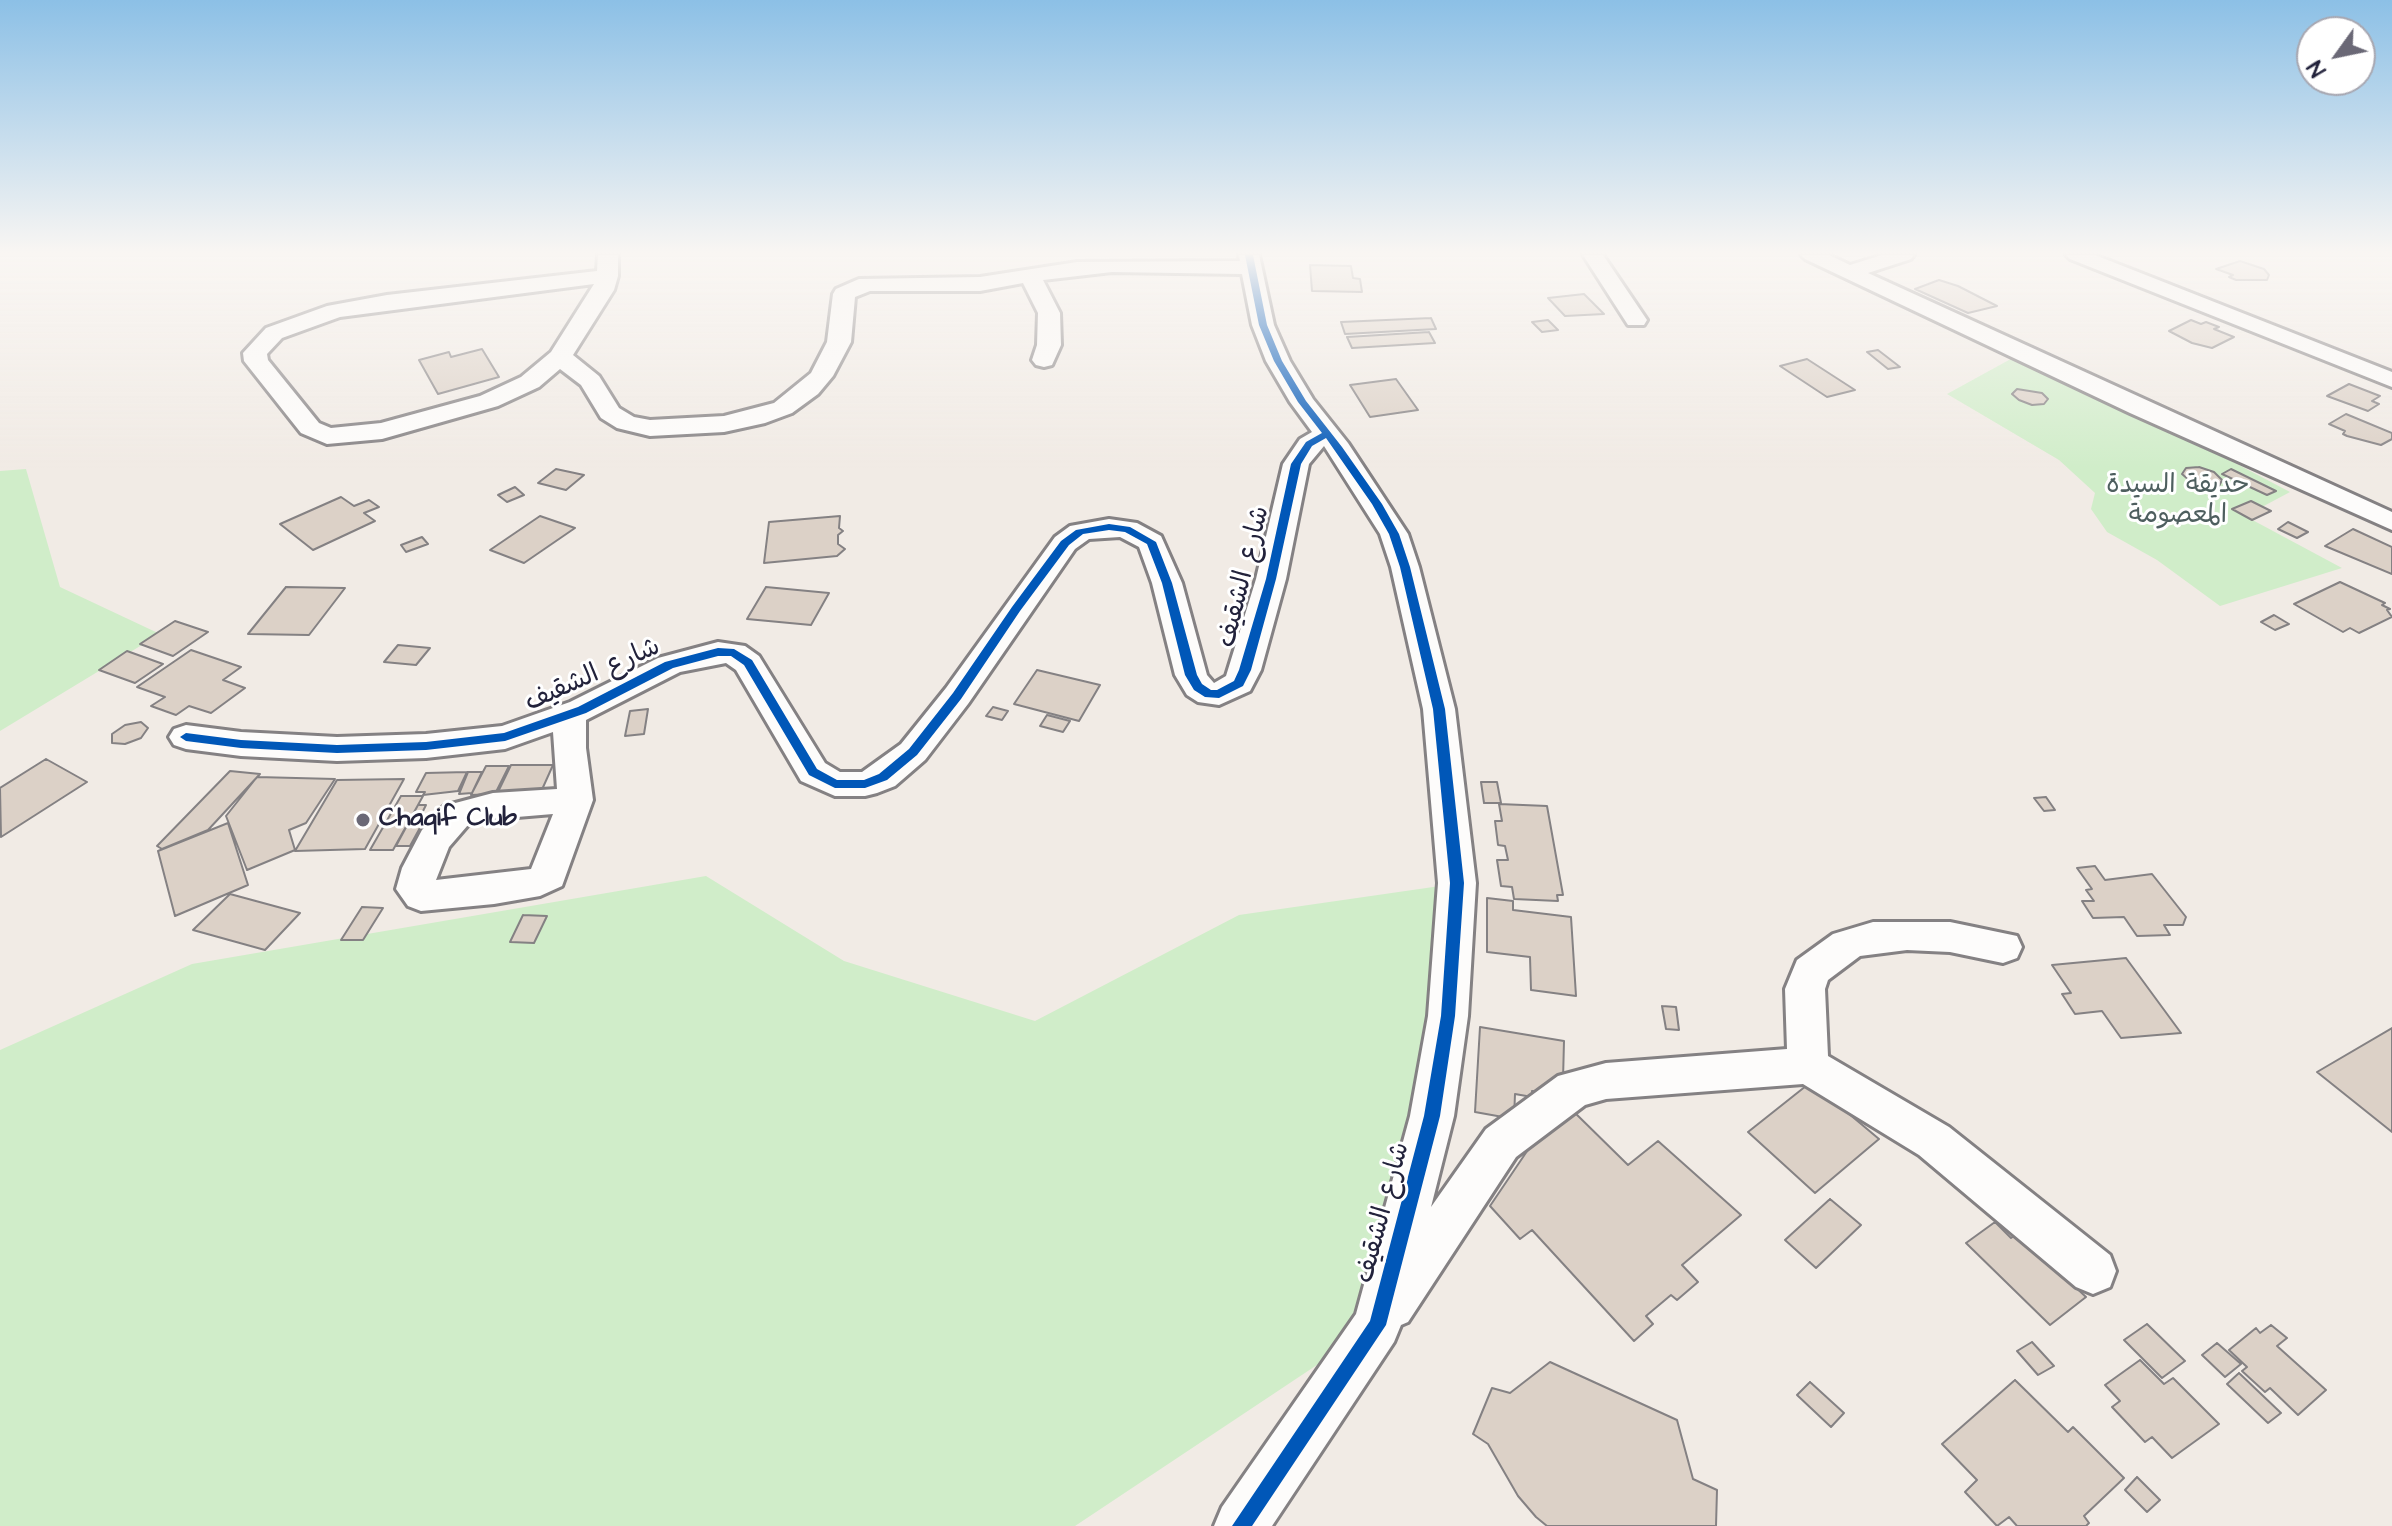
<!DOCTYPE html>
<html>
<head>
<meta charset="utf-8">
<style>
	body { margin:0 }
	#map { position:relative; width:2392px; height:1526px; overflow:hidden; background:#f1ebe5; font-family:"Architects Daughter",sans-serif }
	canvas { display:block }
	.north { position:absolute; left:2296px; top:16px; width:80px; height:80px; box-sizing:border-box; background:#fff; border:2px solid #a7a7b1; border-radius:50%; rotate:237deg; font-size:22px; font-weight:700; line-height:32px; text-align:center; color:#22223b }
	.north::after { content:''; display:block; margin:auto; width:28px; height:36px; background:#6a6876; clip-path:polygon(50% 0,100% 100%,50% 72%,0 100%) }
</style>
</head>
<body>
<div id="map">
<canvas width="2392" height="1526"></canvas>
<div class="north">N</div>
</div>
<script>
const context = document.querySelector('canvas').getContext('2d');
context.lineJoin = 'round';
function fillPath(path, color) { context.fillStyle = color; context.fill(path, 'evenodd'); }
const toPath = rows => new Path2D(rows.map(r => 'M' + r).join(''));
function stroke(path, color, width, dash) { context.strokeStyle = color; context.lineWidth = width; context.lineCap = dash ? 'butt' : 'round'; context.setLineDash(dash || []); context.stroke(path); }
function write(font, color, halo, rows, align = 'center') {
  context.font = font + ' "Architects Daughter","Playpen Sans Arabic",sans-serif'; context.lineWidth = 6; context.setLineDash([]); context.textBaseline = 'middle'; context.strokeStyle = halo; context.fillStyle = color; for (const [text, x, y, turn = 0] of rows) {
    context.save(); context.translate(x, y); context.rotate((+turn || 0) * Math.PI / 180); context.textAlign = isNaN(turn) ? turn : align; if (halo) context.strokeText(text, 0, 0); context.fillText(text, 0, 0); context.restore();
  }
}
fillPath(toPath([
	[2018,355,2163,425,2290,492,2245,516,2342,568,2220,606,2157,560,2107,532,2091,509,2095,493,2059,460,1947,394],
	[26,469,60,587,160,634,0,731,0,471],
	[706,876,844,961,1035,1021,1239,915,1461,883,1377,1325,1075,1526,0,1526,0,1050,192,964]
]), '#d0edc9');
const building = toPath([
	[2240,261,2264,269,2269,275,2267,280,2236,280,2229,277,2233,275,2216,269,2240,261],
	[1310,265,1351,266,1353,278,1360,279,1362,292,1312,291,1310,265],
	[1939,280,1958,286,1997,306,1968,313,1915,289,1939,280],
	[1584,294,1604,314,1565,316,1548,298,1584,294],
	[1431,318,1436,329,1345,334,1341,322,1431,318],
	[1548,320,1558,330,1542,332,1532,322,1548,320],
	[2191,320,2201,324,2206,322,2219,327,2214,329,2234,337,2212,348,2192,343,2169,331,2191,320],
	[1429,332,1435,343,1352,348,1347,337,1429,332],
	[482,349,499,377,438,394,419,360,449,352,451,357,482,349],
	[1878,350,1900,367,1888,369,1867,352,1878,350],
	[1807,359,1855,390,1827,397,1780,366,1807,359],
	[1396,379,1418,410,1370,417,1350,385,1396,379],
	[2349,384,2380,396,2372,401,2379,404,2368,411,2327,396,2349,384],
	[2017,389,2042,393,2048,399,2044,404,2032,405,2019,400,2012,394,2017,389],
	[2346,414,2392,433,2392,439,2381,445,2347,436,2343,434,2345,431,2329,424,2346,414],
	[2199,467,2214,472,2222,480,2219,486,2205,486,2190,481,2182,474,2186,468,2199,467],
	[556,469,584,475,566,490,538,483,556,469],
	[2231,469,2276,491,2267,495,2222,474,2231,469],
	[515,487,524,495,507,502,498,495,515,487],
	[341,497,354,506,369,500,379,507,364,513,375,521,313,550,280,524,341,497],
	[2251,501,2271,511,2252,520,2232,509,2251,501],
	[540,516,575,528,524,563,490,550,540,516],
	[840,516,839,528,843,531,838,535,838,544,845,549,837,556,764,563,769,522,840,516],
	[2288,522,2308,532,2297,538,2278,529,2288,522],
	[2353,529,2392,547,2392,574,2325,546,2353,529],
	[422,537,428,544,406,552,401,545,422,537],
	[2340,582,2385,603,2382,605,2390,609,2387,610,2392,617,2359,633,2350,628,2343,632,2294,604,2340,582],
	[286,587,345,588,309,635,248,634,286,587],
	[766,587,829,593,811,625,747,619,766,587],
	[2274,615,2289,624,2275,630,2261,622,2274,615],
	[175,621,208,632,173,656,140,644,175,621],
	[398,645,430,648,416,665,384,662,398,645],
	[191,650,241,667,223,680,245,688,211,713,189,706,176,715,151,706,165,697,137,687,191,650],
	[127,651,163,664,135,683,99,670,127,651],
	[1037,670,1100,685,1079,721,1014,704,1037,670],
	[993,707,1008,711,1002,720,986,716,993,707],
	[648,709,644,734,625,736,630,711,648,709],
	[1047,715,1070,721,1063,732,1040,726,1047,715],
	[141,722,148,728,141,738,125,744,112,743,112,734,125,725,141,722],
	[46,759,87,782,1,837,0,788,46,759],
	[511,765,553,765,540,794,497,794,511,765],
	[486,766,509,766,495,794,471,795,486,766],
	[230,771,260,774,208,830,162,849,157,846,230,771],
	[467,772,458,791,423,795,425,792,416,792,426,773,467,772],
	[468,772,482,772,472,793,459,794,468,772],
	[257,777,335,779,306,823,289,830,295,850,247,870,226,816,257,777],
	[404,779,365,849,295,851,337,780,404,779],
	[1481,782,1497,782,1501,803,1484,803,1481,782],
	[401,796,423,796,393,850,370,850,401,796],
	[2046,797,2055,810,2044,811,2034,798,2046,797],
	[1499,804,1547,806,1563,895,1557,895,1558,901,1514,899,1512,887,1501,886,1497,860,1508,860,1505,846,1498,845,1495,821,1502,821,1499,804],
	[418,805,426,805,421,815,427,815,410,846,396,846,418,805],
	[228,823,248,885,175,916,158,851,228,823],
	[2095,866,2105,880,2152,874,2186,917,2183,925,2164,925,2170,935,2137,936,2124,917,2093,918,2082,901,2094,901,2086,890,2092,889,2077,868,2095,866],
	[230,894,300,913,265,950,193,930,230,894],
	[1487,898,1513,901,1513,910,1571,917,1576,996,1531,990,1530,957,1487,952,1487,898],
	[362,907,383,908,363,940,341,940,362,907],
	[523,915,547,916,534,943,510,942,523,915],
	[2126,958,2181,1033,2121,1038,2102,1011,2075,1014,2062,994,2071,993,2052,965,2126,958],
	[1662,1006,1676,1007,1679,1030,1666,1029,1662,1006],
	[1480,1027,1564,1041,1563,1080,1554,1079,1554,1094,1532,1091,1532,1097,1515,1094,1514,1119,1475,1112,1480,1027],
	[2392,1028,2392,1132,2317,1072,2392,1028],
	[1811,1082,1879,1139,1815,1193,1748,1132,1811,1082],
	[1569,1107,1628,1165,1658,1141,1741,1215,1682,1265,1698,1282,1677,1300,1671,1295,1646,1316,1653,1324,1634,1341,1532,1230,1520,1239,1490,1206,1544,1126,1569,1107],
	[1830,1199,1861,1225,1816,1268,1785,1240,1830,1199],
	[1995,1222,2011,1238,2018,1233,2086,1297,2050,1325,1966,1243,1995,1222],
	[2147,1324,2185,1361,2162,1378,2124,1340,2147,1324],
	[2271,1325,2287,1338,2277,1346,2326,1390,2298,1415,2270,1388,2265,1392,2242,1371,2247,1367,2229,1350,2256,1328,2260,1333,2271,1325],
	[2032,1342,2054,1366,2038,1375,2017,1351,2032,1342],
	[2217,1343,2241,1364,2225,1377,2202,1355,2217,1343],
	[2140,1360,2164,1384,2173,1378,2219,1424,2172,1458,2152,1437,2145,1442,2112,1407,2120,1401,2105,1385,2140,1360],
	[1550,1362,1677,1420,1693,1479,1717,1490,1716,1526,1547,1526,1536,1517,1518,1496,1488,1444,1473,1434,1492,1388,1510,1393,1550,1362],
	[2239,1373,2281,1413,2268,1423,2227,1384,2239,1373],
	[2015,1380,2068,1432,2073,1427,2124,1478,2084,1516,2089,1523,2086,1526,2017,1526,2009,1517,1997,1526,1965,1492,1977,1480,1942,1444,2015,1380],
	[1810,1382,1844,1413,1831,1427,1797,1395,1810,1382],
	[2137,1477,2160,1500,2147,1512,2125,1490,2137,1477]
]);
fillPath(building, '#dcd1c7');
stroke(building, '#848183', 2);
const minor = toPath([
	[598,255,618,255,618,276,614,290,573,355,599,376,619,408,634,417,650,420,724,416,774,403,811,373,827,342,833,294,836,289,859,279,980,277,1077,262,1240,261,1239,255,1259,255,1274,325,1290,361,1313,399,1348,443,1408,534,1419,567,1455,709,1476,883,1468,1016,1454,1116,1431,1207,1486,1129,1558,1076,1606,1063,1787,1049,1785,989,1797,960,1833,934,1873,922,1950,922,2017,936,2022,947,2017,958,2003,963,1950,952,1907,950,1860,956,1828,980,1825,989,1828,1056,1949,1127,2110,1255,2116,1271,2110,1287,2093,1294,2076,1287,1919,1155,1803,1084,1606,1099,1585,1105,1516,1157,1408,1322,1401,1325,1394,1342,1272,1526,1214,1526,1222,1507,1356,1314,1410,1116,1428,1016,1438,883,1423,709,1391,567,1380,534,1324,446,1309,464,1286,579,1261,670,1250,691,1219,705,1198,702,1187,695,1175,675,1152,583,1139,547,1120,537,1089,539,1075,549,968,704,925,760,895,786,877,793,865,796,835,796,801,781,736,670,726,663,680,672,586,720,586,748,593,800,562,886,540,896,494,904,421,911,408,906,396,889,402,868,422,830,444,806,493,793,557,789,553,732,505,749,426,758,337,761,241,756,186,749,174,745,169,737,174,729,186,725,241,732,337,737,426,734,502,726,570,702,658,658,718,642,745,646,759,656,825,763,840,772,862,772,901,744,946,688,1055,537,1070,526,1109,519,1137,523,1161,536,1182,583,1207,675,1214,683,1226,676,1256,579,1283,464,1300,439,1312,432,1290,402,1266,361,1252,325,1242,274,1112,272,1043,280,1060,313,1061,345,1052,365,1044,367,1036,365,1032,360,1037,345,1038,313,1023,283,980,291,870,291,855,297,851,342,833,376,818,394,792,413,765,423,724,432,650,436,617,428,601,418,581,385,560,369,539,387,498,406,382,439,327,444,301,433,244,361,243,353,266,328,327,306,387,295,597,271,598,255],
	[594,284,551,352,521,377,480,396,381,423,331,428,319,423,268,360,267,354,282,338,340,317,594,284],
	[553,814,531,869,436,880,449,847,468,825,493,819,553,814],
	[1583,255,1603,255,1647,320,1644,325,1628,325,1583,255],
	[1801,255,1829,255,1850,265,1882,255,1914,255,1911,259,1868,273,2392,512,2392,530,2130,413,1805,259,1801,255],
	[2066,255,2095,255,2392,372,2392,387,2070,259,2066,255]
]);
stroke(minor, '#848183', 6);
fillPath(minor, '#fdfcfb');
fillPath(toPath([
	[1245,255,1253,255,1267,325,1282,361,1306,401,1342,447,1382,504,1399,534,1410,567,1445,709,1464,883,1455,1016,1440,1116,1386,1325,1252,1526,1232,1526,1370,1321,1424,1116,1441,1016,1450,883,1433,709,1400,567,1389,534,1372,504,1326,438,1312,446,1301,464,1276,579,1251,670,1243,686,1219,698,1205,697,1194,690,1185,675,1162,583,1147,544,1125,532,1109,530,1083,534,1069,545,1020,611,961,699,917,755,887,780,865,788,835,788,809,775,744,665,731,656,718,656,673,668,586,713,505,741,426,750,337,753,241,748,186,741,180,737,186,733,241,740,337,745,426,742,504,733,578,707,665,662,718,648,734,649,752,660,817,769,837,780,864,780,879,774,909,749,953,693,1012,607,1061,541,1076,530,1109,524,1130,527,1156,542,1172,583,1197,675,1202,684,1211,690,1217,690,1234,681,1239,670,1266,579,1291,464,1306,442,1322,433,1298,402,1274,361,1259,325,1245,255]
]), '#0057b8');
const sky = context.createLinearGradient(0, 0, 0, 468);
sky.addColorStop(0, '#8cc0e6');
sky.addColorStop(0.54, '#f9f6f3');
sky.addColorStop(1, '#f9f6f300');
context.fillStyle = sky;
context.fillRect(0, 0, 2392, 468);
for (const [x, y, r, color] of [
	[363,820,8,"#6a6876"]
]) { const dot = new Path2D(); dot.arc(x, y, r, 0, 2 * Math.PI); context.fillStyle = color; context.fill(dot); stroke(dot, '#fff', 3); }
write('26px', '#4e5f5f', '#fff', [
	["حديقة السيدة",2178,487],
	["المعصومة",2178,517]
]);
write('26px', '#22223b', '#fff', [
	["شارع الشقيف",1245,577,-76],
	["شارع الشقيف",593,676,-24],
	["شارع الشقيف",1384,1213,-75]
]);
write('bold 26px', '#22223b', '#fff', [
	["Chaqif Club",379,820]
], 'left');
</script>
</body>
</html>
